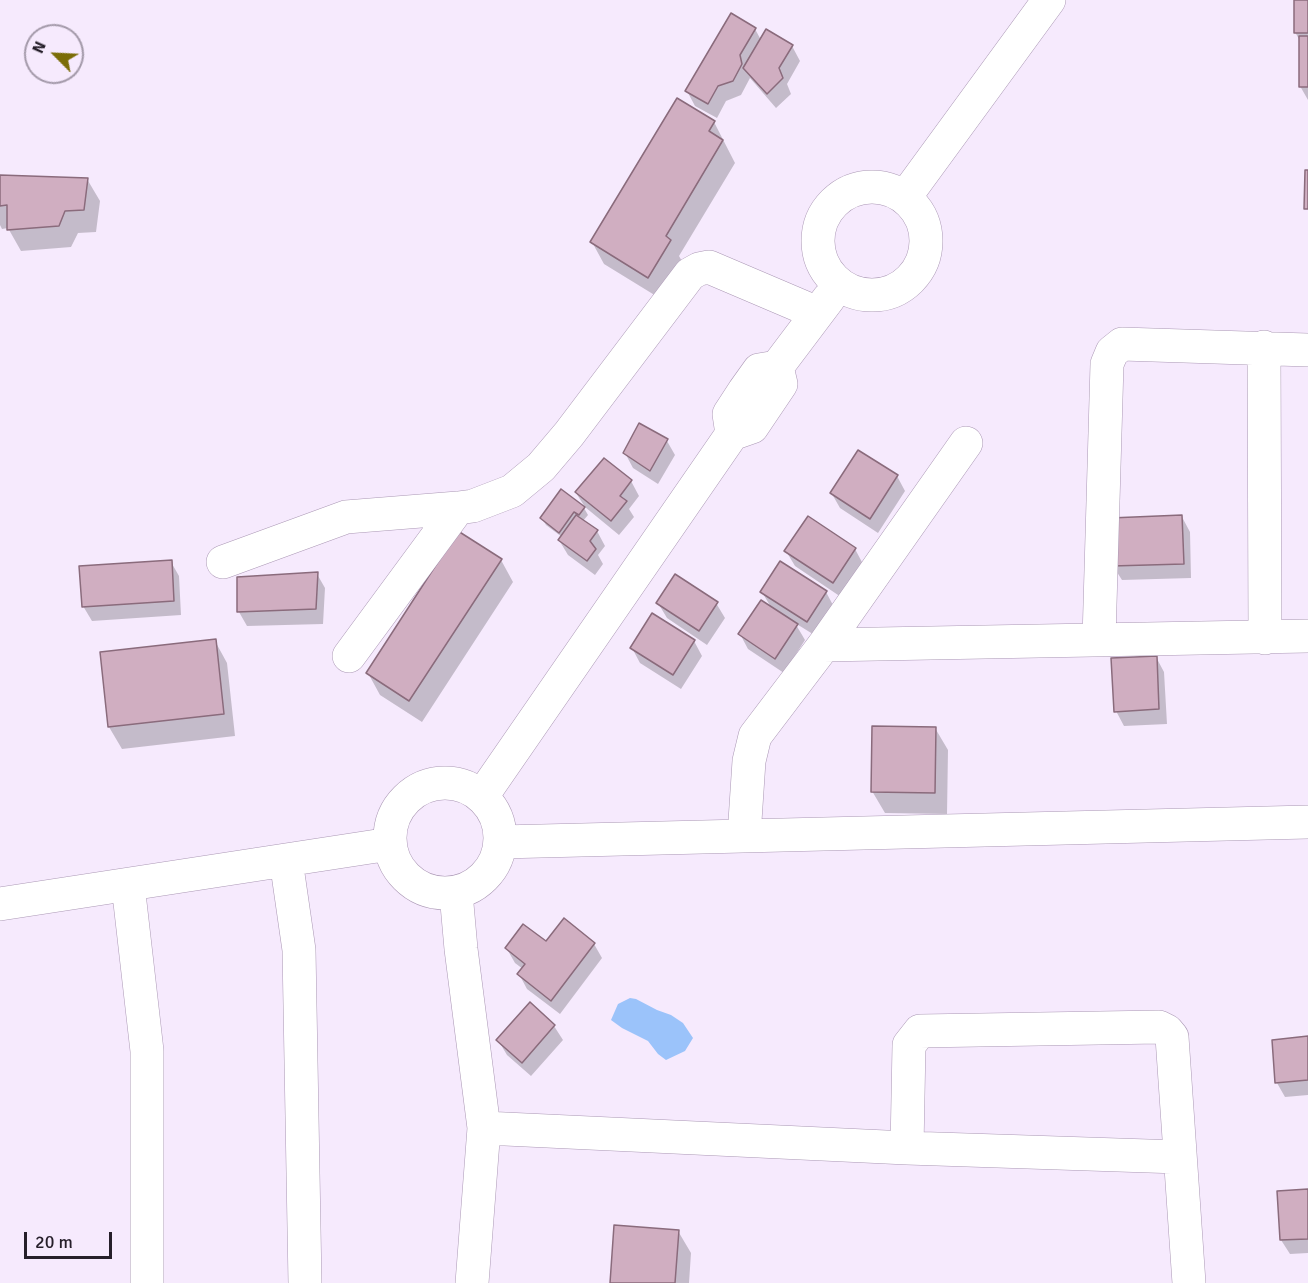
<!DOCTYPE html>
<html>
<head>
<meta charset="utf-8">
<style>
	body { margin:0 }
	#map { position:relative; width:1308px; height:1283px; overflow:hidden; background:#f6eafd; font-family:Signika,sans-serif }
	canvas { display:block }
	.north { position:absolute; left:24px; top:24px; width:60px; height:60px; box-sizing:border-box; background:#f6eafd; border:2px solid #a399a9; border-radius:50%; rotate:294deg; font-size:16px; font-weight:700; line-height:24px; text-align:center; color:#261f2a }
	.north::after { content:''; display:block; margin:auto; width:21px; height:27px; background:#7b6d07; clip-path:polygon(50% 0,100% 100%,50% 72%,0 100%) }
	.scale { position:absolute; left:24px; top:1232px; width:88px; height:27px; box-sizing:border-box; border:3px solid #261f2a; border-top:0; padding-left:8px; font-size:18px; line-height:21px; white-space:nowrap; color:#261f2a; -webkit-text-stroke:4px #f6eafd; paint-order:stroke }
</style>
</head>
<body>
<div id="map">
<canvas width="1308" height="1283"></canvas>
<div class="north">N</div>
<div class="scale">20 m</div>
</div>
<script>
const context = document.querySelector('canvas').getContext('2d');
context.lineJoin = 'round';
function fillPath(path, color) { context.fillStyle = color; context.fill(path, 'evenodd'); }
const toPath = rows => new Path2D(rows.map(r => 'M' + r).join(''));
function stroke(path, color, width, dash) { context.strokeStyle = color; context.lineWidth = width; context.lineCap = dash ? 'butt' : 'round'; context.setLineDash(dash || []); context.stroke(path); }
fillPath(toPath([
	[630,998,636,999,657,1010,671,1015,683,1023,693,1038,685,1051,666,1060,658,1054,648,1041,622,1028,611,1020,618,1004]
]), '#9bc3fa');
fillPath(toPath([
	[1296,0,1308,0,1308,100,1300,86,1300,41,1295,32],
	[755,29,761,40,792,46,800,61,787,84,791,94,776,108,750,78,741,95,726,101,717,118,695,106,687,91],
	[714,122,735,163,679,256,683,263,661,299,604,264,592,242],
	[0,177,87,179,100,201,96,232,78,233,71,247,21,251,8,228,2,229,0,225],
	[667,441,675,455,658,484,633,468,625,453],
	[897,476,905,491,878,533,840,508,832,494],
	[631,481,639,496,629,509,634,517,619,535,585,507,576,493],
	[584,508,588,515,583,521,597,531,605,546,598,555,603,564,595,575,568,555,559,540,562,537,546,525,542,518],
	[1182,517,1190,532,1191,578,1122,580,1113,566],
	[855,549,863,564,841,597,795,566,786,551],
	[501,560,513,582,422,722,380,695,368,673],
	[171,562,179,576,181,615,92,621,83,606],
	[317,574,325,588,323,624,247,626,239,612],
	[762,592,826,592,834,607,816,636,795,623,805,640,784,673,748,649,740,634,772,609],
	[658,603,716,603,725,618,707,645,667,618],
	[215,641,227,663,235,736,122,749,109,727],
	[694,641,702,656,681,689,640,663,632,648],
	[1156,657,1164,672,1167,724,1124,726,1116,711],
	[935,728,948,750,947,814,885,813,872,791],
	[547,943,594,944,602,958,560,1014,527,989,519,974,523,969,515,963,507,949],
	[554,1026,563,1040,531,1076,507,1055,498,1040],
	[1308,1038,1308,1095,1285,1097,1277,1083],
	[1308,1191,1308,1253,1290,1254,1281,1240],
	[678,1231,691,1253,689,1283,611,1283]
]), '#0003');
const building = toPath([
	[1294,0,1308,0,1308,33,1294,33,1294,0],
	[731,13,756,28,740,55,742,64,733,81,718,86,708,104,685,91,731,13],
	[766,29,793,45,779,68,783,78,767,94,743,68,766,29],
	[1299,36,1308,36,1308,87,1299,87,1299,36],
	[677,98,715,121,709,131,723,140,666,236,671,240,648,278,590,242,677,98],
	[1305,170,1308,170,1308,209,1304,209,1305,170],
	[0,175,88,178,84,210,65,211,59,226,7,230,7,205,0,206,0,175],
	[639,423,668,439,650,471,623,453,639,423],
	[858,450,898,475,870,519,830,493,858,450],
	[604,458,632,480,620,496,627,501,611,521,575,492,604,458],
	[561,489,585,507,579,515,574,512,559,533,540,518,561,489],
	[576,515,598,530,590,541,596,549,587,561,558,540,576,515],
	[1182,515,1184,564,1112,566,1110,518,1182,515],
	[808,516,856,548,833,583,784,551,808,516],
	[458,531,502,559,409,701,366,673,458,531],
	[172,560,174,601,82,607,79,566,172,560],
	[780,561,827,591,807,622,760,592,780,561],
	[318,572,316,609,237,612,237,577,318,572],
	[675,574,718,602,699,631,656,603,675,574],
	[761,600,798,624,775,659,738,634,761,600],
	[652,613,695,640,673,675,630,648,652,613],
	[216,639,224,714,108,727,100,652,216,639],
	[1157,656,1159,709,1114,712,1111,658,1157,656],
	[872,726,936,727,935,793,871,792,872,726],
	[564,918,595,943,551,1001,517,974,525,964,505,948,523,924,546,941,564,918],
	[530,1002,555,1025,522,1063,496,1040,530,1002],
	[1308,1036,1308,1080,1275,1083,1272,1040,1308,1036],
	[1308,1189,1308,1239,1280,1240,1277,1191,1308,1189],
	[614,1225,679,1230,675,1283,610,1283,614,1225]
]);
fillPath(building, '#d0aec1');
stroke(building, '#8a6b7c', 1.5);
const minor = toPath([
	'818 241a54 54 0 1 1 108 0a54 54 0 1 1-108 0Z',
	[905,197,1049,0],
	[1264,347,1265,638],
	[732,434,729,414,744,391,759,370,777,367,829,298],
	[223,562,346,517,458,508,473,506,512,491,541,467,569,434,690,274,699,269,709,267,817,313],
	[1099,639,1107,364,1112,352,1122,344,1308,350],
	[824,645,1308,636],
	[349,656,458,508],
	'390 838a55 55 0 1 1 110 0a55 55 0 1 1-110 0Z',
	[482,796,732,434,752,427,781,384,777,367],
	[744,836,749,761,755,736,824,645,966,443],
	[501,842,1308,822],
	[286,860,299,950,305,1283],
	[128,885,147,1051,147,1283],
	[456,893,461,949,484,1128,472,1283],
	[0,904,390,844],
	[484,1128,907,1148,1179,1157],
	[907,1148,909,1045,920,1031,1159,1027,1167,1031,1172,1037,1189,1283]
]);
stroke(minor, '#ab98b5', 34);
stroke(minor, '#fff', 33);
</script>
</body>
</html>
